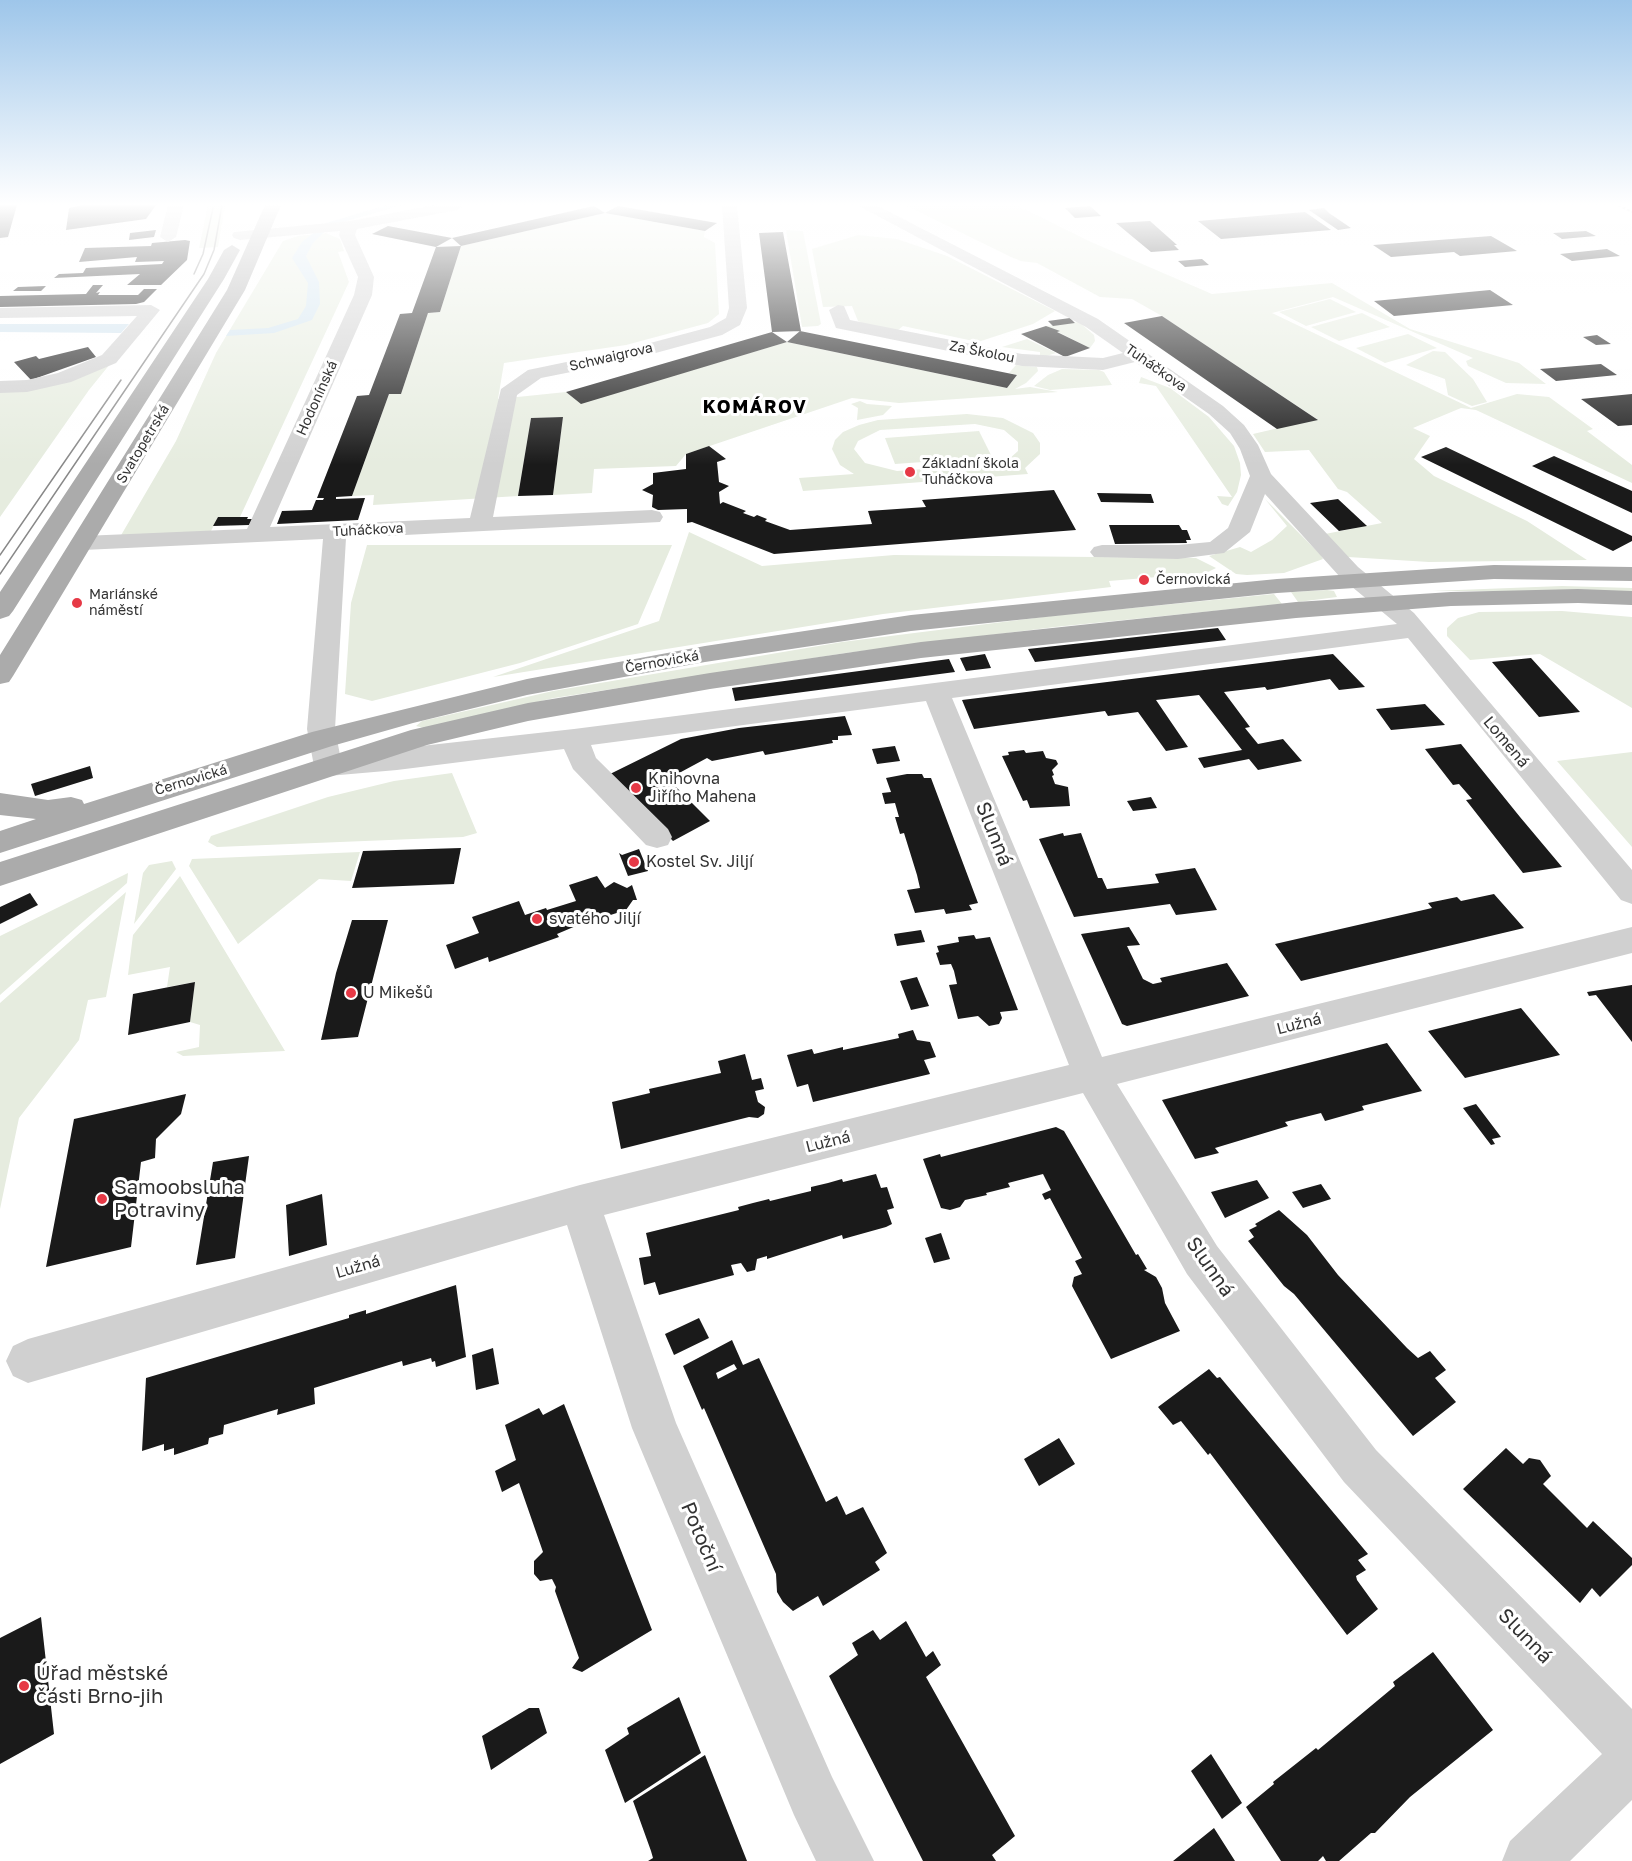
<!DOCTYPE html>
<html>
<head>
<meta charset="utf-8">
<style>
	body { margin:0 }
	canvas { display:block; background:#fff }
</style>
</head>
<body>
<canvas width="1632" height="1861"></canvas>
<script>
const context = document.querySelector('canvas').getContext('2d');
context.lineJoin = 'round';
function fillPath(path, color) { context.fillStyle = color; context.fill(path, 'evenodd'); }
const toPath = rows => new Path2D(rows.map(r => 'M' + r).join(''));
function stroke(path, color, width, dash) { context.strokeStyle = color; context.lineWidth = width; context.lineCap = dash ? 'butt' : 'round'; context.setLineDash(dash || []); context.stroke(path); }
function write(font, color, halo, rows, align = 'center') {
  context.font = font + ' "Golos Text",sans-serif'; context.lineWidth = 6; context.setLineDash([]); context.textBaseline = 'middle'; context.strokeStyle = halo; context.fillStyle = color; for (const [text, x, y, turn = 0] of rows) {
    context.save(); context.translate(x, y); context.rotate((+turn || 0) * Math.PI / 180); context.textAlign = isNaN(turn) ? turn : align; if (halo) context.strokeText(text, 0, 0); context.fillText(text, 0, 0); context.restore();
  }
}
fillPath(toPath([
	[208,205,225,205,218,247,199,248],
	[905,205,1016,205,1091,242,1212,294,1332,283,1410,329,1519,363,1546,384,1506,383,1468,366,1466,361,1473,358,1333,297,1272,313,1471,408,1517,394,1549,397,1593,429,1587,431,1632,465,1632,483,1476,410,1461,408,1413,428,1430,436,1414,459,1434,476,1527,521,1587,560,1429,562,1348,557,1325,534,1382,523,1347,492,1338,489,1309,450,1265,452,1253,434,1317,419,1162,316,1132,299,1100,297,1037,263,1021,261,1011,257],
	[605,213,705,231,704,237,715,243,719,314,708,323,626,345,504,363,498,399,566,392,581,403,787,342,1007,388,1017,375,1009,373,1016,365,1037,367,1038,371,1026,383,1015,389,1030,387,1058,392,899,403,852,398,686,454,676,466,594,469,592,493,553,495,563,417,531,418,518,496,373,505,374,495,352,496,389,394,401,394,428,313,440,312,461,246],
	[786,230,803,231,821,324,818,326,802,327],
	[326,233,340,239,344,251,338,252,349,282,240,517,218,517,210,533,120,537,176,441,216,353,283,241,298,236],
	[858,235,897,239,947,256,1055,311,1033,324,978,342,903,326,897,331,865,324,858,321,852,306,823,307,812,249],
	[1330,299,1356,312,1306,326,1279,312],
	[1362,313,1390,327,1339,341,1311,327],
	[1079,322,1094,335,1095,341,1090,348,1046,326],
	[1408,334,1437,348,1385,363,1356,348],
	[1027,339,1056,353,1040,358,1040,352,1002,347],
	[123,348,89,390,0,517,0,392,17,392],
	[1433,351,1445,352,1473,379,1487,402,1472,406,1448,395,1445,379,1406,365],
	[1062,369,1099,370,1104,372,1112,385,1050,390,1034,386,1048,375],
	[1141,377,1170,388,1209,417,1234,446,1240,463,1241,475,1237,492,1228,506,1222,504,1217,496,1232,497,1156,386,1139,383],
	[860,401,867,404,892,406,883,415,857,420,858,408,851,404],
	[967,414,1003,418,1033,433,1040,443,1040,454,1025,468,1028,474,803,491,799,478,854,474,840,465,832,449,835,440,843,432,859,425,878,420],
	[975,424,1004,430,1018,442,1018,451,1009,459,994,464,897,471,865,463,854,449,858,441,880,430],
	[979,431,992,457,895,464,885,438],
	[1265,499,1321,555,1323,559,1284,573,1247,575,1236,574,1209,556,1240,547,1251,552,1272,540,1287,526],
	[689,532,762,566,894,555,1196,558,1216,568,1206,573,1109,581,1111,587,883,614,493,677,659,621],
	[367,545,672,545,638,624,520,663,372,701,345,694,351,603],
	[1562,586,1632,588,1632,591,1432,591],
	[1327,590,1334,591,1337,597,1298,602,1291,592],
	[1274,594,1282,604,1055,627,846,653,554,698,424,728,416,726,422,721,553,691,842,642,1051,616],
	[1562,611,1632,617,1632,708,1540,654,1470,660,1447,636,1447,628,1458,618,1479,612],
	[1632,752,1632,847,1557,761],
	[452,773,477,833,463,837,217,847,208,842,211,836,328,797,394,781],
	[360,852,351,881,319,879,238,944,189,866,192,859],
	[172,861,176,869,134,924,143,873,149,865],
	[128,873,127,883,0,995,0,936],
	[180,876,285,1051,183,1056,176,1052,199,1047,200,1025,190,1022,195,982,167,987,170,967,128,975,133,935],
	[126,892,106,997,88,1000,79,1040,19,1118,0,1209,0,1003]
]), '#e6ecdf');
fillPath(toPath([
	[387,205,402,205,340,223,325,231,313,243,306,256,319,282,320,304,312,320,274,333,226,336,230,330,268,328,298,319,306,306,308,283,292,258,302,242,326,223],
	[0,324,129,324,121,333,0,332]
]), '#cfe2ee');
fillPath(toPath([
	[0,205,17,205,8,237,0,238],
	[83,205,156,205,146,219,66,230,69,208],
	[594,206,605,213,461,246,452,238],
	[618,206,717,223,705,231,605,213],
	[1090,206,1101,216,1075,218,1065,208],
	[1324,208,1329,213,1351,228,1338,230,1309,210],
	[1305,212,1331,230,1221,239,1198,221],
	[1150,221,1177,245,1174,245,1179,250,1151,252,1116,223],
	[388,226,452,238,436,247,461,246,440,312,428,313,401,394,389,394,352,496,336,497,336,499,365,498,358,520,277,524,282,511,312,510,316,500,323,500,324,498,317,498,357,396,369,395,400,314,412,313,436,247,372,234],
	[156,230,154,237,129,240,130,233],
	[1586,231,1596,236,1562,239,1553,233],
	[783,232,801,331,772,332,759,233],
	[1491,236,1517,251,1460,256,1454,252,1391,257,1373,245],
	[185,240,190,241,187,260,161,285,127,285,140,274,54,278,59,274,83,273,86,268,162,264,164,261,135,262,137,257,79,262,85,248,151,246,152,243],
	[1607,249,1620,256,1572,261,1560,254],
	[1202,259,1209,265,1185,267,1178,261],
	[93,285,103,285,96,293,100,292,98,295,138,295,144,289,157,289,144,302,136,304,0,307,0,296,86,294],
	[46,286,41,291,13,291,18,287],
	[1490,290,1513,305,1394,316,1374,301],
	[1162,316,1318,420,1277,429,1124,323],
	[1070,318,1075,323,1053,326,1048,321],
	[1046,326,1060,331,1057,332,1090,348,1065,357,1021,334],
	[800,331,1017,375,1007,388,787,342,581,404,566,392,772,332,787,342],
	[1597,335,1611,344,1596,345,1583,337],
	[88,347,96,357,31,380,14,362,36,356,39,359],
	[1601,364,1617,375,1556,381,1540,369],
	[1632,394,1632,425,1618,426,1581,399],
	[563,417,553,495,518,496,531,418],
	[709,446,726,459,717,462,719,482,729,486,719,492,720,504,723,502,746,511,743,513,754,517,757,515,767,519,765,521,790,530,872,524,868,511,926,507,922,500,1054,490,1076,530,774,554,692,522,687,523,687,509,658,510,652,507,653,495,642,490,653,484,653,473,686,469,686,454],
	[1446,447,1632,536,1632,541,1613,551,1421,457],
	[1554,456,1632,491,1632,513,1532,466],
	[1097,493,1151,494,1154,503,1101,502],
	[1338,499,1367,526,1339,531,1310,503],
	[218,517,248,517,247,519,253,519,249,525,213,526],
	[1109,525,1179,525,1182,530,1187,530,1191,540,1186,540,1187,543,1115,544],
	[1218,628,1226,640,1035,662,1028,649],
	[985,654,991,668,966,671,960,658],
	[1333,654,1365,687,1339,690,1330,679,1267,690,1265,687,1224,692,1250,727,1245,728,1258,744,1283,739,1302,761,1258,770,1249,759,1204,768,1198,758,1242,750,1199,695,1156,700,1188,747,1166,751,1138,712,1108,716,1105,711,974,729,962,700],
	[1531,658,1580,712,1539,717,1492,662],
	[949,659,955,672,735,701,732,688],
	[1425,704,1445,725,1391,730,1376,709],
	[845,716,852,735,838,736,838,740,832,740,833,743,765,755,763,751,712,761,707,758,668,779,710,821,673,841,608,775,681,739,739,728],
	[1461,744,1520,817,1562,867,1523,873,1466,800,1472,799,1459,784,1453,785,1425,749],
	[895,746,900,761,877,764,872,749],
	[1024,750,1026,753,1043,751,1046,758,1056,760,1058,764,1052,770,1054,775,1052,776,1055,784,1068,787,1070,806,1030,808,1027,800,1023,801,1002,756,1009,755,1008,752],
	[90,766,93,778,35,796,31,784],
	[907,774,922,774,924,778,931,778,978,903,969,905,972,910,946,914,944,909,915,913,907,890,920,888,917,875,904,833,900,834,895,817,899,817,895,803,885,804,882,793,891,792,886,778],
	[1151,797,1157,808,1133,811,1127,801],
	[1063,833,1064,836,1081,833,1098,878,1102,878,1107,889,1159,883,1155,874,1195,868,1217,910,1176,915,1170,904,1074,917,1039,839],
	[461,848,454,884,352,888,363,851],
	[639,849,648,871,628,876,619,853,622,855],
	[597,876,605,888,614,882,627,888,632,885,637,900,633,900,626,910,595,920,597,923,592,925,590,920,557,934,559,937,489,962,488,957,455,969,446,945,479,933,472,917,519,901,525,915,546,908,547,910,576,901,569,885],
	[30,893,38,905,0,924,0,907],
	[1494,894,1524,928,1301,981,1275,944,1432,908,1428,903,1457,897,1461,901],
	[352,920,388,920,358,1037,321,1040,336,973],
	[1129,927,1140,945,1127,946,1143,979,1153,984,1162,982,1160,978,1227,963,1249,996,1127,1026,1122,1024,1081,934],
	[921,930,925,942,897,946,894,934],
	[974,935,976,939,990,937,1018,1010,1000,1012,1002,1018,999,1024,989,1026,978,1016,958,1019,949,985,957,984,954,971,951,964,940,965,936,953,939,952,937,946,959,942,958,937],
	[917,977,929,1006,911,1010,900,981],
	[195,982,190,1022,128,1035,133,994],
	[1632,985,1632,1042,1596,995,1589,996,1587,992],
	[1521,1008,1560,1055,1465,1078,1428,1031],
	[913,1030,917,1040,930,1042,936,1057,924,1060,930,1074,813,1102,808,1084,797,1087,787,1055,812,1049,814,1054,843,1047,843,1050,899,1038,898,1034],
	[1387,1043,1422,1091,1362,1106,1364,1110,1325,1121,1321,1113,1285,1122,1288,1126,1215,1148,1219,1153,1195,1159,1162,1100],
	[745,1054,752,1080,761,1078,764,1089,755,1091,758,1102,765,1107,764,1114,758,1118,749,1117,621,1149,612,1102,650,1093,649,1089,721,1073,718,1061],
	[186,1094,181,1114,156,1139,155,1158,141,1162,131,1247,46,1267,74,1119],
	[1476,1104,1501,1137,1492,1139,1495,1144,1491,1145,1463,1108],
	[1056,1127,1064,1131,1136,1255,1138,1254,1147,1269,1144,1270,1156,1277,1162,1288,1165,1303,1180,1331,1111,1359,1072,1286,1074,1277,1082,1274,1075,1261,1082,1258,1050,1198,1045,1200,1042,1194,1051,1190,1043,1174,1008,1183,1010,1187,986,1193,987,1195,965,1200,960,1207,950,1210,941,1208,923,1159,940,1154,941,1157],
	[249,1156,235,1258,196,1265,213,1162],
	[876,1174,881,1188,887,1187,894,1208,887,1210,892,1224,886,1227,843,1239,842,1235,767,1259,767,1256,757,1259,755,1270,747,1272,741,1263,731,1265,734,1275,659,1295,655,1282,644,1285,639,1258,651,1256,646,1233,739,1210,738,1207,753,1203,769,1199,770,1201,811,1191,811,1187,828,1183,842,1179,843,1182],
	[1257,1180,1269,1198,1225,1218,1211,1192],
	[1321,1184,1331,1199,1303,1208,1292,1192],
	[322,1194,327,1245,289,1256,286,1205],
	[1279,1210,1307,1235,1338,1275,1407,1348,1418,1358,1430,1351,1446,1370,1435,1378,1456,1402,1413,1436,1294,1294,1284,1286,1248,1241,1254,1237,1249,1230,1257,1226,1255,1224],
	[941,1233,950,1259,934,1263,925,1238],
	[456,1285,466,1357,436,1367,435,1361,432,1362,431,1358,403,1366,402,1361,314,1388,315,1404,277,1415,278,1409,224,1425,223,1434,209,1438,208,1444,174,1455,174,1448,164,1451,164,1444,142,1451,146,1378,349,1318,349,1315,366,1310,366,1314],
	[699,1318,709,1338,674,1355,665,1334],
	[732,1340,743,1365,759,1358,826,1502,837,1496,846,1515,863,1507,887,1553,875,1562,880,1570,823,1606,818,1596,793,1611,783,1602,777,1592,776,1574,704,1408,702,1410,683,1366],
	[734,1364,737,1369,718,1379,716,1373],
	[493,1348,499,1384,476,1390,472,1355],
	[1209,1369,1217,1378,1220,1377,1368,1554,1358,1560,1366,1570,1356,1576,1357,1580,1378,1609,1347,1635,1210,1453,1208,1455,1181,1421,1173,1425,1158,1407],
	[564,1404,652,1630,582,1672,572,1668,579,1658,555,1591,556,1587,552,1579,540,1581,534,1574,534,1561,543,1552,519,1483,502,1492,495,1471,516,1460,505,1425,539,1408,543,1415],
	[1059,1438,1075,1464,1039,1486,1024,1459],
	[1506,1448,1523,1464,1529,1458,1540,1460,1551,1476,1543,1484,1587,1528,1593,1521,1632,1558,1632,1565,1600,1597,1592,1588,1580,1603,1463,1489],
	[41,1617,54,1734,0,1764,0,1638],
	[906,1621,926,1657,933,1651,941,1665,926,1677,1015,1836,992,1855,996,1861,923,1861,829,1676,858,1655,852,1643,873,1630,880,1640],
	[1433,1652,1493,1730,1410,1797,1375,1833,1371,1833,1339,1861,1326,1861,1323,1856,1318,1861,1281,1861,1246,1807,1274,1784,1273,1782,1316,1748,1318,1750,1395,1686,1393,1682],
	[679,1697,701,1753,625,1803,605,1750,629,1734,627,1728],
	[529,1708,539,1708,547,1733,491,1770,482,1736],
	[1211,1754,1242,1803,1222,1819,1191,1771],
	[705,1755,747,1861,648,1861,653,1858,651,1851,633,1801],
	[1214,1828,1235,1861,1173,1861]
]), '#1a1a1a');
fillPath(toPath([
	[168,205,184,205,176,237,168,242,160,237,168,205],
	[435,205,465,205,457,210,357,229,355,235,374,277,372,295,270,527,470,518,501,389,528,370,624,350,710,327,726,318,729,308,722,205,737,205,747,308,740,325,722,335,626,361,541,378,517,395,493,517,652,510,660,512,663,517,660,522,346,538,335,729,340,755,574,729,1397,624,1340,577,1265,494,1250,532,1224,553,1178,559,1094,557,1090,552,1094,547,1102,545,1178,545,1210,542,1228,528,1250,476,1240,449,1230,433,1209,414,1135,362,1103,370,1022,366,836,328,829,310,838,305,844,306,850,320,1022,354,1103,358,1123,353,1086,327,857,205,876,205,1098,319,1223,406,1244,425,1258,445,1271,474,1358,567,1414,613,1632,870,1632,904,1621,900,1408,638,952,698,1102,1057,1632,927,1632,953,1117,1084,1217,1246,1376,1450,1632,1709,1632,1800,1570,1861,1502,1861,1510,1841,1602,1754,1344,1482,1187,1274,1083,1093,604,1215,676,1423,832,1777,874,1861,816,1861,794,1815,632,1428,567,1225,28,1383,13,1376,6,1361,13,1346,28,1339,580,1185,1069,1065,926,701,591,745,596,758,668,829,672,837,668,845,657,848,646,845,573,769,564,749,397,770,328,776,318,773,314,766,307,729,323,539,83,550,75,548,71,543,75,538,83,536,247,529,354,295,358,277,339,235,340,231,240,240,234,238,232,235,234,232,350,221,435,205],
	[151,305,160,310,116,363,71,382,27,392,0,393,0,381,27,380,58,373,102,355,137,316,0,318,0,308,151,305]
]), '#d0d0d0');
fillPath(toPath([
	[265,205,281,205,245,290,13,676,9,682,0,684,0,655,227,290,265,205],
	[232,245,240,250,224,279,13,611,9,616,0,619,0,592,208,279,224,250,232,245],
	[1494,565,1632,567,1632,581,1494,579,1277,593,911,631,705,662,527,695,413,723,332,746,0,853,0,831,36,819,0,815,0,793,48,800,71,797,82,800,84,804,312,732,527,679,705,646,911,615,1277,579,1494,565],
	[1578,589,1632,591,1632,605,1578,603,1451,606,1296,618,921,658,710,689,528,721,427,745,0,886,0,862,411,730,528,703,710,673,921,642,1296,602,1451,592,1578,589]
]), '#ababab');
stroke(toPath([
	[194,274,203,254,213,208],
	[0,555,121,380],
	[0,574,204,274,214,250,222,205]
]), '#888', 1.5);
stroke(toPath([
	[1618,205,1632,212]
]), '#888', 2, [3, 2]);
const sky = context.createLinearGradient(0, 0, 0, 465);
sky.addColorStop(0, '#9ec6ea');
sky.addColorStop(0.44, '#fff');
sky.addColorStop(1, '#ffffff00');
context.fillStyle = sky;
context.fillRect(0, 0, 1632, 465);
for (const [x, y, r, color] of [
	[910,472,6,"#e63946"],
	[1144,580,6,"#e63946"],
	[77,603,6,"#e63946"],
	[636,788,6,"#e63946"],
	[634,862,6,"#e63946"],
	[537,919,6,"#e63946"],
	[351,993,6,"#e63946"],
	[102,1199,6,"#e63946"],
	[24,1686,6,"#e63946"]
]) { const dot = new Path2D(); dot.arc(x, y, r, 0, 2 * Math.PI); context.fillStyle = color; context.fill(dot); stroke(dot, '#fff', 2); }
write('14px', '#333', '#fff', [
	["Za Školou",982,352,11],
	["Schwaigrova",611,357,-13],
	["Tuháčkova",1156,368,35],
	["Hodonínská",317,398,-66],
	["Svatopetrská",143,444,-59],
	["Tuháčkova",368,530,-3],
	["Černovická",662,662,-10],
	["Černovická",191,780,-17]
]);
write('14px', '#333', '#fff', [
	["Základní škola",922,464],
	["Tuháčkova",922,480],
	["Černovická",1156,580],
	["Mariánské",89,595],
	["náměstí",89,611]
], 'left');
write('16px', '#333', '#fff', [
	["Lomená",1506,742,50],
	["Lužná",1299,1024,-14],
	["Lužná",828,1142,-14],
	["Lužná",358,1267,-16]
]);
write('16px', '#333', '#fff', [
	["Knihovna",648,779],
	["Jiřího Mahena",648,797],
	["Kostel Sv. Jiljí",646,862],
	["svatého Jiljí",549,919],
	["U Mikešů",363,993]
], 'left');
context.letterSpacing = '1.5px';
write('bold 18px', '#000', '#fff', [
	["KOMÁROV",755,407]
]);
context.letterSpacing = '0px';
write('20px', '#333', '#fff', [
	["Slunná",994,834,68],
	["Slunná",1210,1267,55],
	["Potoční",701,1537,67],
	["Slunná",1525,1636,46]
]);
write('20px', '#333', '#fff', [
	["Samoobsluha",114,1188],
	["Potraviny",114,1211],
	["Úřad městské",36,1674],
	["části Brno-jih",36,1697]
], 'left');
</script>
</body>
</html>
